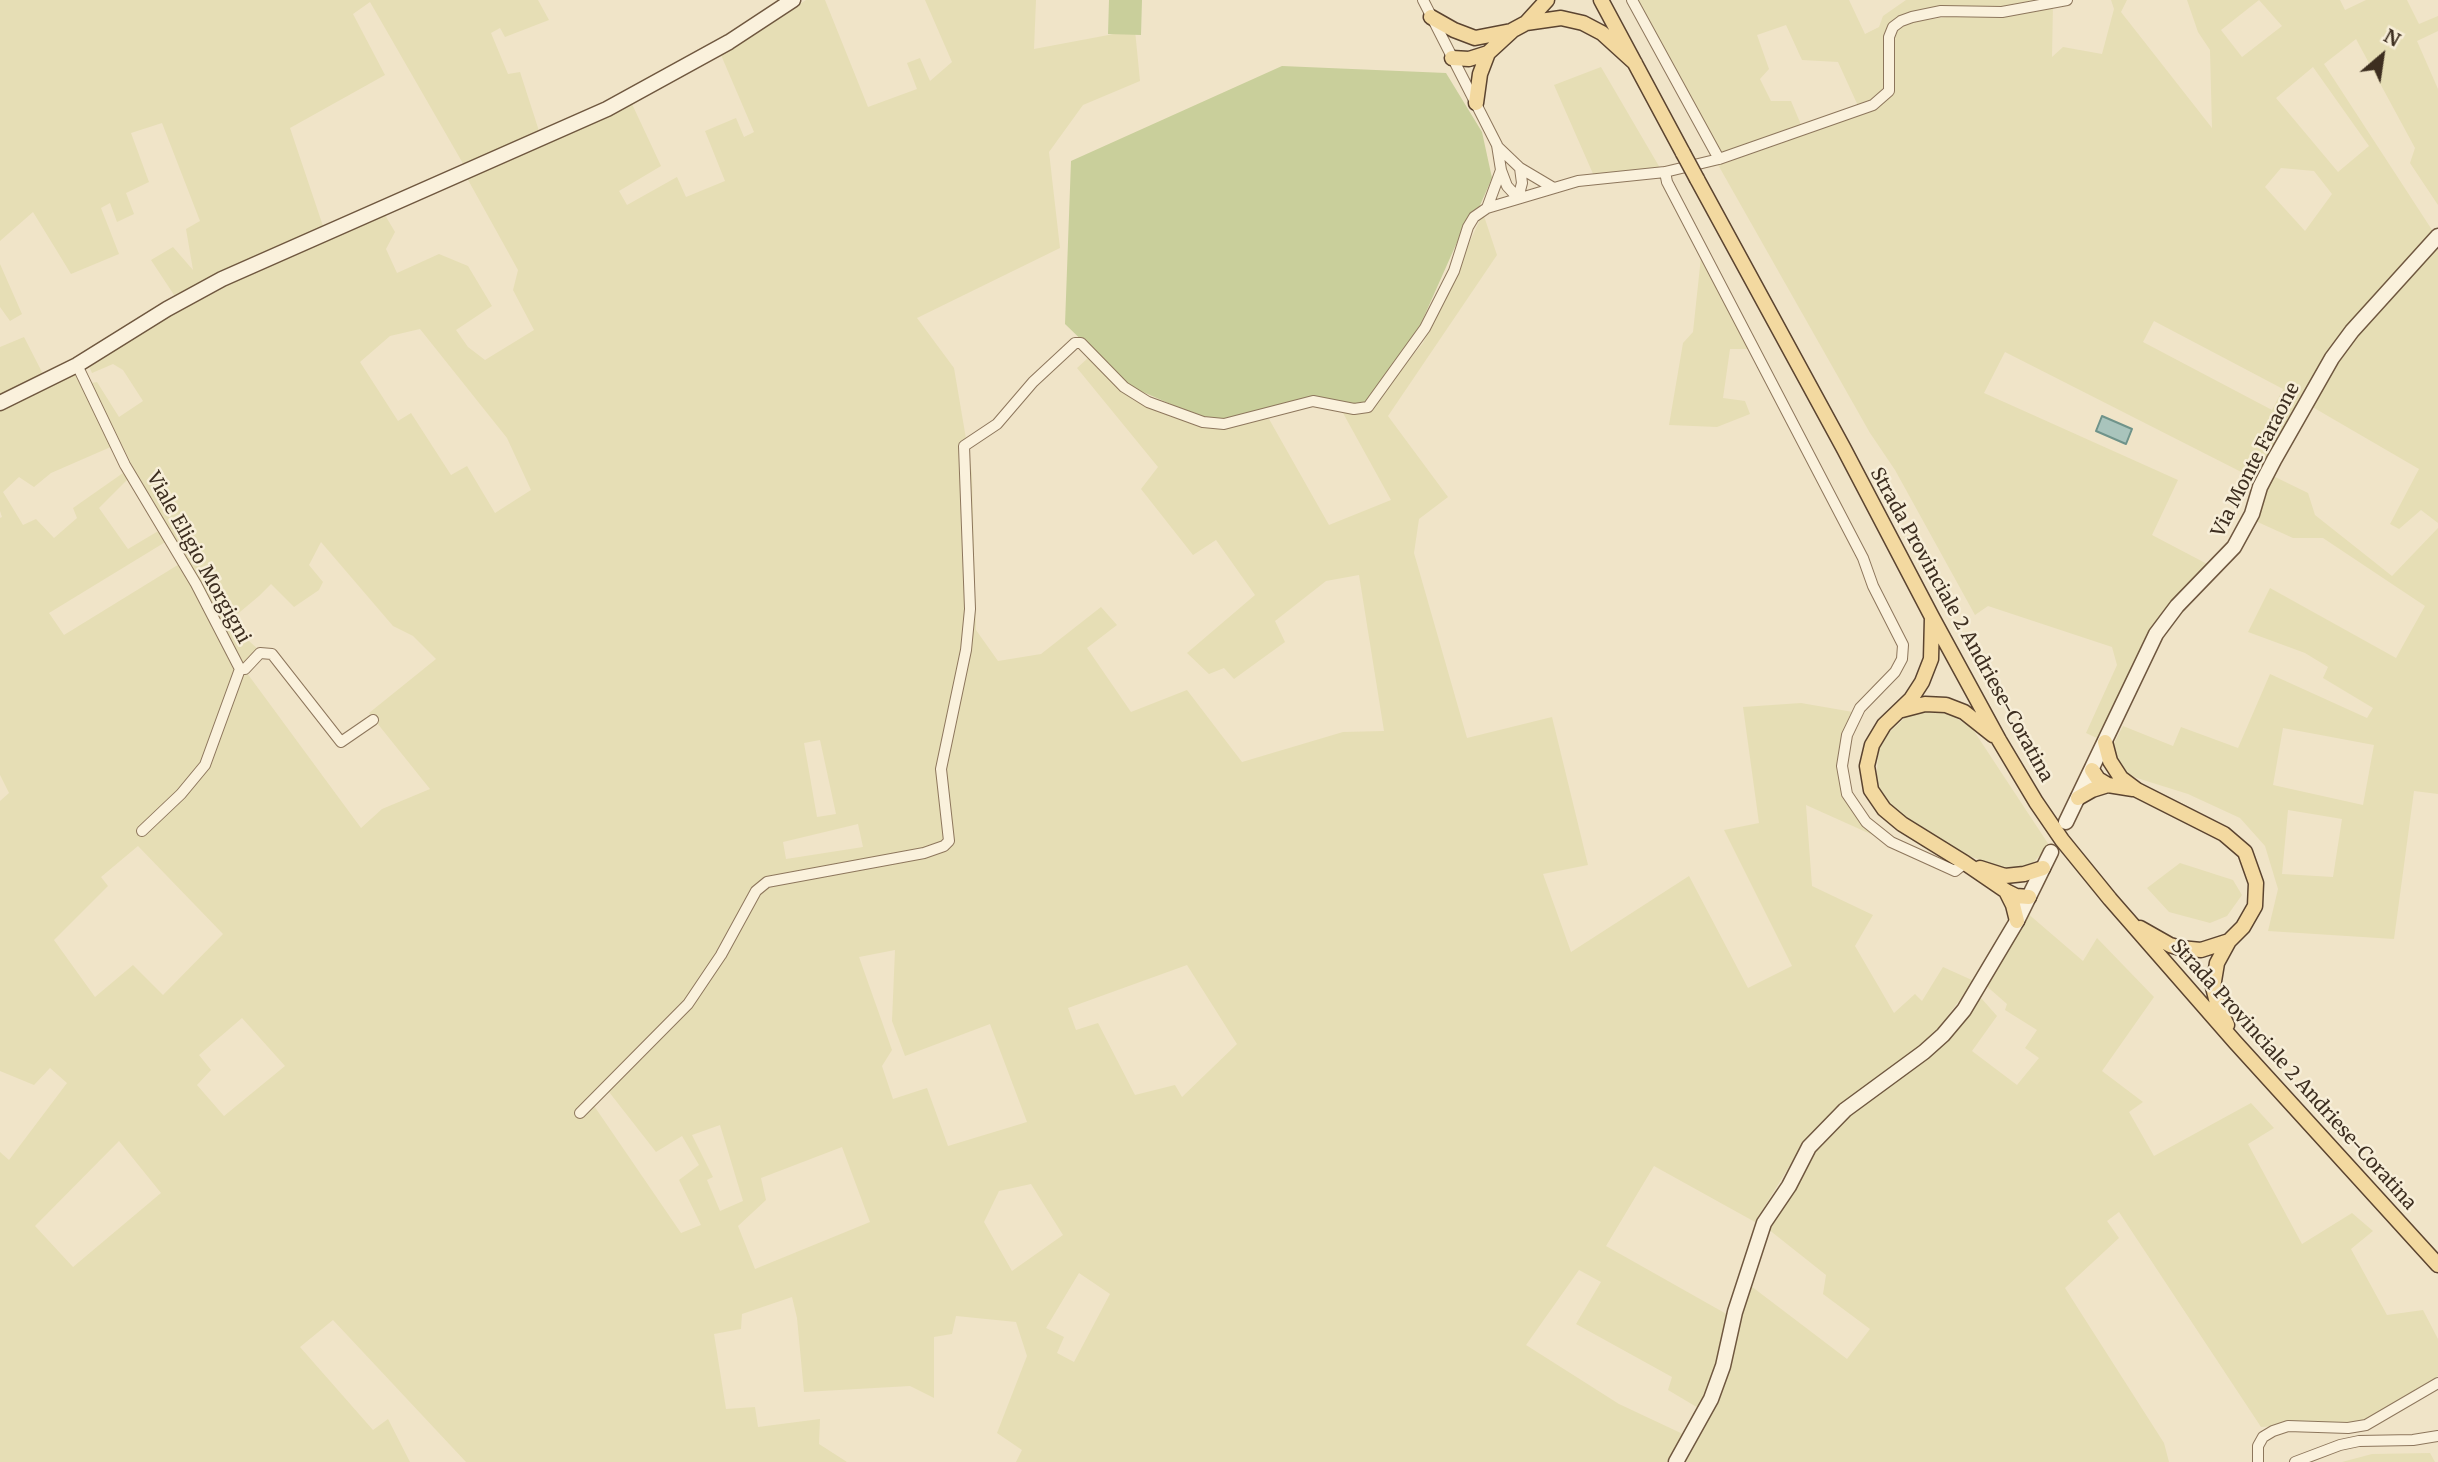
<!DOCTYPE html>
<html>
<head>
<meta charset="utf-8">
<style>
	body { margin:0 }
	#map { position:relative; width:2438px; height:1462px; overflow:hidden; background:#f0e4c8; font-family:Merriweather,serif }
	canvas { display:block }
	.north { position:absolute; left:2347px; top:21px; width:70px; height:70px; -webkit-text-stroke:5px #f7eed8; paint-order:stroke; rotate:29deg; font-size:19px; font-weight:700; line-height:28px; text-align:center; color:#3d2e20 }
	.north::after { content:''; display:block; margin:auto; width:24px; height:32px; background:#3d2e20; clip-path:polygon(50% 0,100% 100%,50% 72%,0 100%) }
</style>
</head>
<body>
<div id="map">
<canvas width="2438" height="1462"></canvas>
<div class="north">N</div>
</div>
<script>
const context = document.querySelector('canvas').getContext('2d');
context.lineJoin = 'round';
function fillPath(path, color) { context.fillStyle = color; context.fill(path, 'evenodd'); }
const toPath = rows => new Path2D(rows.map(r => 'M' + r).join(''));
function stroke(path, color, width, dash) { context.strokeStyle = color; context.lineWidth = width; context.lineCap = dash ? 'butt' : 'round'; context.setLineDash(dash || []); context.stroke(path); }
function write(font, color, halo, rows, align = 'center') {
  context.font = font + ' Merriweather,serif'; context.lineWidth = 5; context.setLineDash([]); context.textBaseline = 'middle'; context.strokeStyle = halo; context.fillStyle = color; for (const [text, x, y, turn = 0] of rows) {
    context.save(); context.translate(x, y); context.rotate((+turn || 0) * Math.PI / 180); context.textAlign = isNaN(turn) ? turn : align; if (halo) context.strokeText(text, 0, 0); context.fillText(text, 0, 0); context.restore();
  }
}
fillPath(toPath([
	[0,0,538,0,549,20,505,37,500,28,491,33,508,74,520,72,540,134,465,167,370,2,353,14,385,75,290,128,324,229,174,295,151,260,173,247,193,270,186,229,200,221,162,123,131,133,149,182,126,193,134,214,117,222,110,203,101,208,119,254,71,274,33,212,0,241],
	[806,0,825,0,868,107,917,89,907,63,920,58,930,81,952,62,925,0,1036,0,1034,49,1135,30,1140,81,1083,105,1049,152,1060,248,917,318,954,368,972,474,976,630,998,661,1041,654,1101,607,1117,625,1087,648,1131,712,1187,690,1242,762,1343,732,1384,731,1359,575,1326,581,1275,621,1285,642,1234,679,1224,668,1209,674,1187,653,1255,595,1216,540,1193,555,1141,489,1158,467,1077,368,1088,358,1133,400,1202,428,1269,419,1329,525,1391,500,1343,413,1366,412,1423,343,1483,213,1497,255,1388,416,1448,497,1419,519,1414,553,1467,738,1552,717,1588,865,1543,874,1571,952,1689,876,1748,988,1792,966,1724,830,1759,823,1743,707,1801,703,1853,712,1838,753,1841,787,1875,836,1806,805,1812,886,1873,915,1855,946,1894,1013,1915,994,1922,1001,1943,967,1974,981,1933,1035,1803,1144,1755,1222,1654,1166,1606,1246,1730,1316,1710,1393,1700,1409,1668,1390,1672,1377,1576,1324,1601,1282,1579,1270,1526,1345,1619,1404,1685,1435,1669,1462,1016,1462,1022,1450,997,1433,1027,1356,1016,1322,956,1316,952,1334,934,1337,934,1398,910,1386,804,1392,797,1318,792,1297,742,1314,741,1329,714,1334,726,1409,755,1407,758,1427,820,1419,819,1444,847,1462,466,1462,333,1320,300,1347,373,1430,388,1419,410,1462,0,1462,0,1152,9,1160,67,1083,50,1068,34,1085,0,1071,0,801,9,793,0,775,0,518,2,517,0,511,0,410,74,369,113,446,51,473,34,487,19,477,3,492,23,525,36,519,54,538,77,518,73,508,123,473,128,479,99,508,128,549,160,530,167,541,49,613,64,635,181,563,91,383,97,382,119,417,143,401,123,370,113,364,92,373,87,362,230,281,385,215,395,232,386,249,397,273,439,254,468,266,492,306,456,330,468,347,485,360,534,330,513,290,518,270,467,178,632,104,661,166,619,191,627,205,677,177,686,197,725,181,705,131,736,118,744,137,754,132,721,55],
	[420,329,507,438,531,490,495,513,467,466,451,475,411,413,398,421,360,362,390,336],
	[321,542,393,626,413,636,436,659,369,713,430,789,382,809,361,828,244,669,259,650,228,622,259,596,271,584,294,607,319,590,323,582,309,565],
	[820,740,836,814,817,817,804,743],
	[858,824,863,847,786,859,783,842],
	[138,846,223,934,163,995,133,965,95,997,54,940,108,886,101,877],
	[895,950,892,1021,905,1056,990,1024,1027,1122,948,1146,927,1088,893,1099,882,1066,892,1050,859,957],
	[1187,965,1237,1044,1182,1097,1175,1085,1135,1095,1098,1023,1076,1030,1068,1008],
	[242,1018,285,1066,224,1116,197,1085,211,1070,199,1055],
	[602,1083,656,1152,682,1136,699,1165,679,1180,701,1225,681,1233,588,1097],
	[720,1125,743,1201,720,1211,707,1180,713,1177,692,1135],
	[119,1141,161,1193,73,1267,35,1226],
	[842,1147,870,1222,755,1269,738,1226,766,1200,761,1178],
	[1031,1184,1063,1235,1012,1271,984,1222,999,1191],
	[1079,1273,1110,1294,1074,1362,1057,1353,1064,1337,1046,1328],
	[1634,0,1849,0,1865,34,1879,27,1883,16,1906,0,2051,0,1990,11,1901,17,1885,41,1885,91,1859,108,1838,62,1802,60,1786,25,1757,35,1769,69,1760,79,1771,101,1791,101,1802,127,1713,156],
	[2111,0,2127,0,2121,12,2212,128,2210,50,2198,32,2187,0,2259,0,2221,30,2242,57,2282,26,2259,0,2340,0,2345,10,2366,0,2407,0,2419,24,2438,16,2438,31,2417,41,2438,89,2438,205,2410,163,2415,148,2356,39,2324,64,2434,233,2326,359,2259,481,2005,352,1984,393,2178,480,2152,535,2211,566,2159,621,2101,740,2086,733,2117,665,2112,647,1988,606,1975,615,1895,470,1870,433,1717,163,1879,105,1892,87,1890,42,1899,24,1973,13,1987,17,2053,4,2052,57,2063,47,2102,54,2114,9],
	[2313,67,2369,146,2338,172,2276,98],
	[2281,168,2314,171,2332,194,2305,231,2265,187],
	[2154,321,2283,389,2272,410,2143,342],
	[1601,67,1660,168,1594,176,1554,85],
	[2438,244,2438,523,2421,510,2399,529,2390,524,2419,469,2309,405,2345,344],
	[1701,257,1750,349,1730,349,1723,398,1745,401,1750,414,1717,427,1669,425,1683,343,1693,332],
	[0,264,22,314,10,321,0,307],
	[24,337,43,374,0,398,0,347],
	[2269,474,2308,493,2315,515,2392,576,2438,528,2438,794,2414,791,2394,939,2268,931,2278,889,2265,846,2240,818,2188,794,2121,773,2110,751,2123,726,2173,746,2181,727,2238,748,2270,674,2367,718,2373,708,2323,678,2328,667,2305,653,2248,632,2270,588,2396,658,2425,606,2323,538,2293,538,2251,519],
	[2283,728,2374,745,2363,805,2273,785],
	[2288,810,2342,819,2333,877,2282,874],
	[1943,710,1972,728,2049,845,2031,865,2011,871,1961,853,1895,812,1876,785,1879,742,1911,712],
	[2180,863,2233,880,2242,895,2227,916,2210,923,2169,912,2147,888],
	[2026,912,2083,961,2097,938,2154,997,2102,1071,2143,1102,2129,1112,2154,1156,2251,1103,2274,1128,2248,1144,2302,1244,2352,1213,2373,1231,2351,1249,2387,1315,2423,1310,2438,1339,2438,1376,2369,1421,2261,1427,2119,1212,2107,1221,2119,1238,2065,1288,2164,1443,2169,1462,1683,1462,1747,1283,1847,1359,1870,1329,1823,1294,1826,1275,1763,1225,1809,1149,1952,1026,1971,995,1982,999,1997,1016,1972,1051,2017,1085,2039,1058,2025,1048,2037,1030,2005,1010,2007,1004,1983,983],
	[2430,1453,2435,1462,2342,1462,2372,1454]
]), '#e6deb5');
fillPath(toPath([
	[1109,0,1142,0,1141,35,1108,34],
	[1282,66,1446,73,1482,132,1492,178,1478,210,1466,222,1419,328,1366,402,1352,404,1310,397,1223,420,1205,419,1129,386,1065,324,1071,161]
]), '#c9cf9b');
const water = toPath([
	[2102,416,2132,429,2126,444,2096,431,2102,416]
]);
fillPath(water, '#a9c4bc');
stroke(water, '#6f938a', 2);
const street = toPath([
	[1423,0,1497,145,1501,170,1487,208],
	[1632,0,1719,159],
	[1497,146,1520,168,1552,187],
	[1501,170,1507,186,1518,198],
	[1665,172,1667,182,1863,558,1873,586,1903,645,1902,659,1895,672,1860,708,1847,735,1842,766,1847,794,1866,822,1891,842,1955,871,1965,863],
	[1518,198,1522,183,1520,168],
	[77,365,125,465,196,584,240,669,205,765,181,794,142,831],
	[240,669,245,669,260,653,272,654,341,742,373,720],
	[580,1113,688,1004,721,955,756,891,767,882,924,853,944,846,949,841,941,769,966,650,970,609,964,446,997,424,1033,382,1075,343,1081,343,1124,387,1148,402,1203,422,1224,424,1313,401,1354,409,1368,407,1425,328,1454,271,1468,227,1474,217,1487,208,1578,181,1665,172,1719,159,1873,105,1889,91,1889,37,1893,27,1901,21,1912,17,1941,11,2002,12,2067,0],
	[2258,1462,2258,1446,2263,1437,2273,1431,2288,1426,2348,1428,2366,1425,2438,1383],
	[2295,1462,2340,1445,2359,1441,2413,1440,2438,1436]
]);
const secondary = toPath([
	[0,403,77,365,167,309,222,279,607,109,729,42,793,0],
	[2066,822,2156,634,2177,606,2234,547,2252,514,2260,487,2274,460,2332,358,2352,331,2438,236],
	[1676,1462,1711,1399,1723,1366,1735,1312,1764,1223,1789,1186,1809,1147,1845,1110,1924,1052,1943,1035,1964,1010,2017,921,2051,852]
]);
const primary = toPath([
	[1601,0,1683,153],
	[1431,17,1454,30,1475,38,1511,31],
	[1526,23,1547,0],
	[1452,58,1469,59,1488,53],
	[1476,103,1480,74,1488,53,1513,30,1526,23,1561,18,1583,23,1602,33,1635,63],
	[1697,179,1844,449,1932,617,1999,740,2036,802,2062,840,2110,899,2235,1042,2438,1265],
	[1932,618,1931,659,1922,682,1911,699,1884,725,1872,745,1867,766,1871,790,1884,809,1902,824,1965,863,2006,891,2016,896,2029,897],
	[1902,710,1925,704,1946,705,1964,712,1993,735],
	[2105,742,2110,761,2121,778,2137,790,2224,834,2245,852,2256,883,2255,906,2243,927,2229,941,2217,963,2213,987,2218,1007,2227,1025],
	[2092,770,2098,779,2108,785,2133,789],
	[2078,798,2092,790,2108,785],
	[1980,868,2005,876,2024,874,2043,868],
	[2006,891,2013,905,2017,921],
	[2140,928,2170,945,2180,948,2201,950,2229,941]
]);
stroke(street, '#8d765c', 12);
stroke(secondary, '#6f573f', 17);
stroke(primary, '#5b4430', 17);
stroke(street, '#faf1dc', 10);
stroke(secondary, '#faf1dc', 14);
stroke(primary, '#f3d9a0', 14);
const primaryBridge = toPath([
	[1683,153,1697,179]
]);
stroke(primaryBridge, '#5b4430', 17, []);
stroke(primaryBridge, '#f3d9a0', 14);
write('19px', '#3d2e20', '#f7eed8', [
	["Via Monte Faraone",2256,460,-63],
	["Viale Eligio Morgigni",198,558,61],
	["Strada Provinciale 2 Andriese-Coratina",1961,625,61],
	["Strada Provinciale 2 Andriese-Coratina",2293,1075,48]
]);
</script>
</body>
</html>
